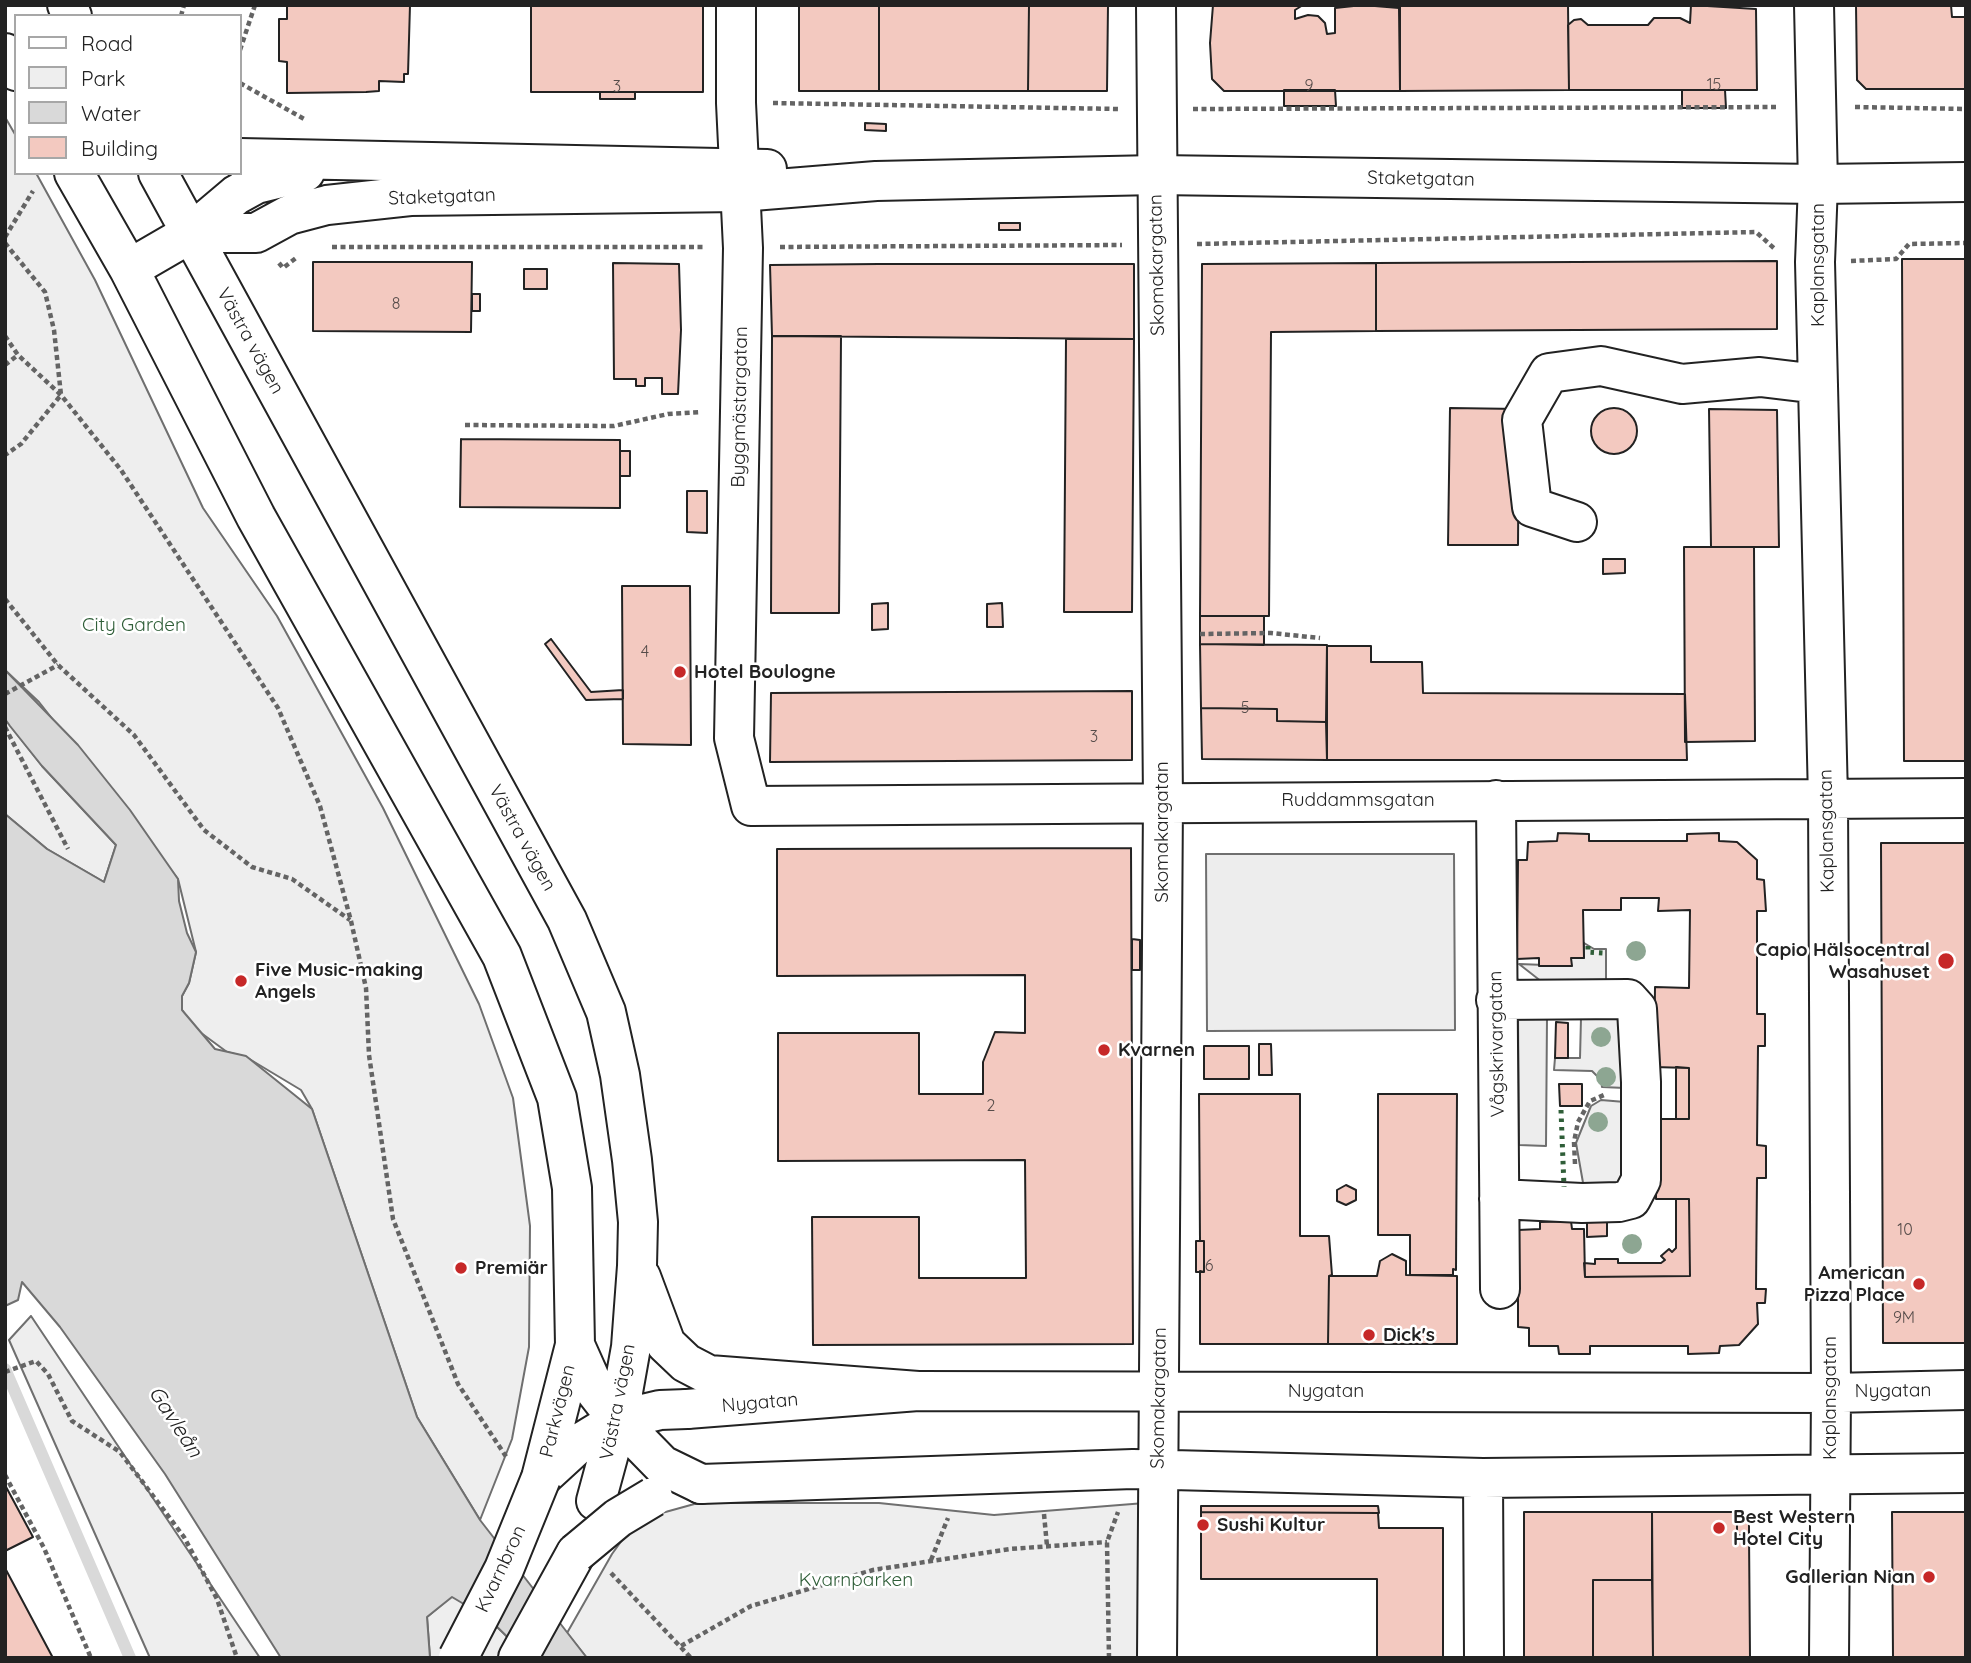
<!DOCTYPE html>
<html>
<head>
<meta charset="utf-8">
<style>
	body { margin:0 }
	#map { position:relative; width:1971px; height:1663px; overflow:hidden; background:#fff; font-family:Quicksand,sans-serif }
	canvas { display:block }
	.frame { position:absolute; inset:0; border:7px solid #222; pointer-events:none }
	.legend { position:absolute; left:14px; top:14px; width:228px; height:161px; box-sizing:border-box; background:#fff; border:2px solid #a7a7a7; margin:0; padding:9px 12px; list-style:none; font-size:21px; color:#222 }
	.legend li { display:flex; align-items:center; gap:14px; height:35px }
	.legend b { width:35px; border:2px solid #a7a7a7 }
</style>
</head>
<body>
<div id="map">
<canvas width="1971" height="1663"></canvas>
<div class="frame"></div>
<ul class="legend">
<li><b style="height:9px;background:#fff"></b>Road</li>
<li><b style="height:19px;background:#eee"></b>Park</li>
<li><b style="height:19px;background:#d9d9d9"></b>Water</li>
<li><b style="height:19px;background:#f3c9c0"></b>Building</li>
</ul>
</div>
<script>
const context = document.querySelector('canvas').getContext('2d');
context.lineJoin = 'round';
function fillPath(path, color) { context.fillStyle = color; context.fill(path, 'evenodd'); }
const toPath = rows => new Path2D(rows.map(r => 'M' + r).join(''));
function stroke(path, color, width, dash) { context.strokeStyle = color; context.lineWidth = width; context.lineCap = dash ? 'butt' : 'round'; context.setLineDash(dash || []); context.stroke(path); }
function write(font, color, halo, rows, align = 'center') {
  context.font = font + ' Quicksand,sans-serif'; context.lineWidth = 5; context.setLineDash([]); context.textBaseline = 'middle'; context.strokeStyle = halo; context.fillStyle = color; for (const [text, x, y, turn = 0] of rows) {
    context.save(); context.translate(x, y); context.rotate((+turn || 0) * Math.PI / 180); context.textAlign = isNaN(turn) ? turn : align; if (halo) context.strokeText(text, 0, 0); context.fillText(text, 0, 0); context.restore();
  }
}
const green = toPath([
	[5,117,16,136,16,173,36,173,95,280,203,508,277,616,383,808,479,1004,513,1098,530,1226,529,1347,512,1439,480,1520,417,1417,312,1109,301,1090,246,1057,227,1052,193,1027,182,1010,182,996,189,983,196,952,178,879,39,702,5,670,5,117],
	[5,719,42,766,116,845,104,882,47,849,5,814,5,719],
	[1584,943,1594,949,1606,949,1606,983,1551,989,1519,964,1571,966,1571,958,1584,958,1584,943],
	[1618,1015,1625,1088,1602,1087,1601,1080,1592,1071,1554,1070,1555,1058,1580,1058,1581,1018,1618,1015],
	[1601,1100,1625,1102,1625,1181,1585,1194,1576,1143,1591,1106,1601,1100],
	[31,1316,260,1658,150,1658,9,1340,31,1316],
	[698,1503,879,1503,994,1515,1145,1503,1145,1658,587,1658,567,1633,612,1554,625,1536,651,1516,698,1503],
	[452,1596,489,1619,529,1658,430,1658,427,1617,452,1596]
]);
fillPath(green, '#eee');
stroke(green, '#6f6f6f', 2);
const parking = toPath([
	[1206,854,1454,854,1455,1030,1207,1031,1206,854],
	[1518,1016,1547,1017,1546,1146,1519,1145,1518,1016]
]);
fillPath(parking, '#ededed');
stroke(parking, '#6f6f6f', 2);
const water = toPath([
	[5,670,78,745,130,810,178,879,179,901,187,933,196,952,189,983,182,996,182,1010,215,1049,246,1056,312,1109,417,1417,480,1520,587,1658,529,1658,489,1619,452,1597,427,1617,430,1658,281,1658,165,1474,60,1327,22,1282,18,1300,5,1306,5,814,47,849,104,882,116,845,42,766,10,726,5,719,5,670]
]);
fillPath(water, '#d9d9d9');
stroke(water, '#6f6f6f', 2);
stroke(toPath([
	[5,1369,130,1658]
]), '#d9d9d9', 12);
const building = toPath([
	[287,5,410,5,408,74,404,74,404,82,379,81,379,91,366,92,287,93,287,62,279,61,279,19,287,19,287,5],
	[531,5,703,5,703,92,531,92,531,5],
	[799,5,879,5,879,91,799,91,799,5],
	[879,5,1029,5,1028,91,879,91,879,5],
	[1029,5,1108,5,1107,91,1028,91,1029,5],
	[1213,5,1303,5,1295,10,1295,19,1308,15,1318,16,1325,23,1327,34,1335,33,1335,8,1363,5,1399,8,1400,91,1224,91,1212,79,1210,43,1213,5],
	[1400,5,1568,5,1569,90,1400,91,1400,5],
	[1691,5,1756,9,1757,90,1569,90,1568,25,1574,20,1581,19,1588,25,1648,25,1654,18,1680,18,1690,23,1691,5],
	[1856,5,1951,5,1952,17,1966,17,1966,89,1866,89,1857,80,1856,5],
	[1284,90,1335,90,1336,106,1284,106,1284,90],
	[1682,90,1725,90,1726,108,1682,108,1682,90],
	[600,92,635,92,635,99,600,99,600,92],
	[865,123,886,124,886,131,865,130,865,123],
	[999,223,1020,223,1020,230,999,230,999,223],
	[1902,259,1966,259,1966,761,1904,761,1902,259],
	[1777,261,1777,329,1376,331,1376,263,1777,261],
	[313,262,472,262,471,332,313,331,313,262],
	[613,263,679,264,681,330,678,394,662,394,662,378,645,378,645,386,636,386,636,379,614,379,613,263],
	[1376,263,1376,331,1271,332,1269,616,1200,616,1202,264,1376,263],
	[879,264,1134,264,1134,339,772,336,770,265,879,264],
	[524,269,547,269,547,289,524,289,524,269],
	[472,294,480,294,480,311,472,311,472,294],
	[772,336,841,336,839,613,771,613,772,336],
	[1066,339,1134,339,1132,612,1064,612,1066,339],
	'1591 431a23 23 0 1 1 46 0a23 23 0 1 1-46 0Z',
	[1450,408,1519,409,1518,545,1448,545,1450,408],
	[1709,409,1777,410,1779,547,1711,547,1709,409],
	[461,439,620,440,620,508,460,507,461,439],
	[620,451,630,451,630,476,620,476,620,451],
	[687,491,707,491,707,533,687,532,687,491],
	[1684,547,1754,547,1755,741,1685,742,1684,547],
	[1603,559,1625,559,1625,573,1603,574,1603,559],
	[622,586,690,586,691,745,623,744,622,586],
	[888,603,888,629,872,630,872,604,888,603],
	[1002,603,1003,627,987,627,987,604,1002,603],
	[1200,616,1264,616,1264,645,1200,644,1200,616],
	[551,639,591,692,623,690,623,699,586,700,545,644,551,639],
	[1200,644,1327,645,1326,722,1277,721,1277,709,1201,708,1200,644],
	[1327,646,1371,646,1371,662,1422,662,1423,693,1685,694,1687,760,1327,760,1327,646],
	[1132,691,1132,760,770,762,771,693,1132,691],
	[1201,708,1277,709,1277,721,1326,722,1327,760,1202,759,1201,708],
	[1558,833,1589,834,1589,841,1687,841,1687,834,1719,833,1719,841,1737,842,1757,860,1757,879,1764,880,1766,911,1757,911,1757,1014,1765,1014,1765,1046,1758,1046,1757,1145,1766,1146,1766,1178,1757,1178,1756,1289,1766,1289,1765,1303,1757,1303,1758,1324,1739,1345,1720,1346,1719,1353,1688,1354,1688,1346,1590,1346,1590,1354,1559,1354,1558,1346,1529,1346,1529,1328,1518,1327,1518,1230,1540,1229,1540,1222,1571,1221,1572,1229,1584,1229,1585,1277,1690,1276,1689,1199,1656,1199,1656,1119,1689,1119,1689,1068,1654,1067,1655,987,1689,988,1690,910,1658,911,1659,898,1621,898,1621,910,1583,910,1584,958,1571,958,1572,966,1539,966,1539,958,1517,959,1518,860,1527,860,1528,842,1557,841,1558,833],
	[1881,843,1966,843,1966,1343,1883,1343,1881,843],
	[1131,848,1133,1344,813,1345,812,1217,919,1217,919,1278,1026,1278,1025,1160,778,1161,778,1033,919,1033,919,1094,983,1094,983,1062,995,1032,1025,1033,1025,975,777,976,777,849,1131,848],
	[1132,939,1140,940,1140,970,1132,970,1132,939],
	[1556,1022,1568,1023,1568,1058,1555,1058,1556,1022],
	[1259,1044,1271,1044,1272,1075,1259,1075,1259,1044],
	[1204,1046,1249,1046,1249,1079,1204,1079,1204,1046],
	[1676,1067,1689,1068,1689,1119,1676,1119,1676,1067],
	[1559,1084,1582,1084,1582,1106,1560,1106,1559,1084],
	[1199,1094,1300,1094,1300,1236,1329,1236,1332,1275,1329,1276,1328,1344,1200,1344,1200,1271,1204,1272,1204,1241,1200,1241,1199,1094],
	[1378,1094,1457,1094,1456,1270,1453,1269,1453,1275,1410,1275,1410,1235,1378,1235,1378,1094],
	[1346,1185,1356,1190,1356,1200,1346,1205,1337,1201,1337,1190,1346,1185],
	[1676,1199,1689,1199,1690,1276,1585,1277,1584,1263,1595,1264,1595,1259,1618,1259,1618,1263,1661,1263,1665,1260,1661,1256,1669,1249,1672,1252,1676,1248,1676,1199],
	[1587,1222,1607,1222,1607,1236,1587,1237,1587,1222],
	[1196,1241,1204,1241,1204,1272,1196,1272,1196,1241],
	[1392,1254,1406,1261,1406,1275,1457,1276,1457,1344,1328,1344,1329,1276,1377,1276,1380,1261,1392,1254],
	[5,1485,33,1537,5,1551,5,1485],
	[1201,1506,1378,1506,1379,1513,1201,1512,1201,1506],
	[1201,1512,1378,1513,1379,1528,1443,1528,1443,1658,1377,1658,1377,1579,1201,1579,1201,1512],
	[1524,1512,1652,1512,1652,1580,1593,1580,1593,1658,1524,1658,1524,1512],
	[1652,1512,1737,1512,1737,1535,1749,1535,1750,1658,1653,1658,1652,1512],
	[1737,1512,1749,1522,1749,1535,1737,1535,1737,1512],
	[1892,1512,1966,1512,1966,1658,1893,1658,1892,1512],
	[5,1568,53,1658,5,1658,5,1568],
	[1593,1580,1652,1580,1653,1658,1593,1658,1593,1580]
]);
fillPath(building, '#f3c9c0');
stroke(building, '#222', 2);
const minor = toPath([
	[736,5,736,103,743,248,734,738,751,806,1966,798],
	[1156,5,1163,801,1157,1658],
	[1814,5,1818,184,1815,262,1828,798,1831,1393,1829,1658],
	[1577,522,1532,507,1522,420,1549,373,1601,366,1682,384,1760,377,1818,384],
	[1496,800,1500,1289],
	[1496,1000,1628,999,1637,1009,1641,1082,1641,1180,1631,1199,1619,1202,1582,1203,1499,1199],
	[687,1409,918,1391,1831,1393,1966,1390],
	[1483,1478,1484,1658],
	[701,1484,1133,1469,1483,1478,1966,1473]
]);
const major = toPath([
	[67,5,72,16],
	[5,53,16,71],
	[240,158,767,169],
	[74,173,129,269,256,517,502,956,557,1098,572,1188,575,1345,541,1478],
	[158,173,567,920,606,1012,620,1075,632,1160,638,1222,637,1266,631,1347,618,1420,596,1501],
	[191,233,256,233,289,215,327,205,410,196,740,192,876,181,1156,175,1818,184,1966,182],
	[129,269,191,233,236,195,256,184,305,172],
	[641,1277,666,1344,686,1363,709,1375,918,1391],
	[575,1345,596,1392,618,1420,662,1465,701,1484],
	[541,1478,577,1445,618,1420,660,1410,687,1409],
	[518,1658,576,1553]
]);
stroke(minor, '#222', 42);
stroke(major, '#222', 42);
stroke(toPath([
	[181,16,184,5],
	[240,50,255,5],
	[240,83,306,120],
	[773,103,1118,109],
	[1855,107,1966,109],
	[1193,109,1779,107],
	[5,237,33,191],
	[5,243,45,292,54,330,61,395,21,444,5,455],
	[1197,244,1756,232,1776,250],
	[332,247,705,247],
	[780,247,1122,245],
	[1851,261,1896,259,1909,244,1966,243],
	[279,263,283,268,296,258],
	[5,336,18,355,61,395,121,470,278,708,320,806,351,921,366,988,369,1055,393,1219,458,1384,507,1458],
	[5,365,18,355],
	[465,425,614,426,668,414,701,412],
	[5,599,58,665,134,735,204,830,252,867,292,879,350,920],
	[1200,634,1271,633,1320,638],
	[5,694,58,665],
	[5,727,68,849],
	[1575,1164,1574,1142,1578,1122,1590,1101,1604,1095],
	[5,1372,36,1361,48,1374,72,1421,120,1452,184,1537,217,1599,237,1658],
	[5,1475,44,1548,91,1658],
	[1044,1514,1047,1546],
	[931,1560,948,1518],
	[611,1573,691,1658],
	[681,1646,751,1606,873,1570,1010,1549,1107,1542],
	[1109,1658,1107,1542,1118,1512]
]), '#646464', 4.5, [5, 3.5]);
stroke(minor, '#fff', 38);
stroke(major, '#fff', 38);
const majorBridge = toPath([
	[576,1553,618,1518,653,1497],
	[458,1658,504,1569,541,1478]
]);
stroke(majorBridge, '#222', 42, []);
stroke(majorBridge, '#fff', 38);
stroke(toPath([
	[1588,946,1588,952,1603,953],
	[1561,1110,1564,1187]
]), '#2f5e38', 5, [3.5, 5]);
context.fillStyle = '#8da692';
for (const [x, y] of [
	[1636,951],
	[1601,1037],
	[1606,1077],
	[1598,1122],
	[1632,1244]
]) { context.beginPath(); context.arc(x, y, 10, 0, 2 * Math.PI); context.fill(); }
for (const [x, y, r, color] of [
	[680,672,7,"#c62828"],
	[1946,961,9,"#c62828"],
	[241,981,7,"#c62828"],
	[1104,1050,7,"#c62828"],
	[461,1268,7,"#c62828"],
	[1919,1284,7,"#c62828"],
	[1369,1335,7,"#c62828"],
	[1203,1525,7,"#c62828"],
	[1719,1528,7,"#c62828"],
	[1929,1577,7,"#c62828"]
]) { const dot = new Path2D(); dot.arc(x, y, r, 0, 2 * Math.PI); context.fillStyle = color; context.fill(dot); stroke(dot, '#fff', 2.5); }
write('16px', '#564c4a', null, [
	["15",1714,85],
	["9",1309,86],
	["3",617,87],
	["8",396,304],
	["4",645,652],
	["5",1245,708],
	["3",1094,737],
	["2",991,1106],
	["10",1905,1230],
	["6",1209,1266],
	["9M",1904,1318]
]);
write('19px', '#222', '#fff', [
	["Staketgatan",1421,179,1],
	["Staketgatan",442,197,-2],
	["Skomakargatan",1157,265,-91],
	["Kaplansgatan",1818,265,-90],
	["Västra vägen",250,341,61],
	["Byggmästargatan",740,407,-89],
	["Ruddammsgatan",1358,800],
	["Kaplansgatan",1827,831,-91],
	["Skomakargatan",1162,832,-90],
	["Västra vägen",522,838,61],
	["Vågskrivargatan",1497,1044,-91],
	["Nygatan",1326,1391],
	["Nygatan",1893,1391,-1],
	["Skomakargatan",1159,1398,-89],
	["Kaplansgatan",1830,1398,-90],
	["Västra vägen",618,1402,-79],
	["Nygatan",760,1403,-5],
	["Parkvägen",558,1411,-76],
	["Kvarnbron",501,1569,-65]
]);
write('19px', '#2f5e38', '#fff', [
	["City Garden",134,625],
	["Kvarnparken",856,1580]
]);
write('bold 19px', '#222', '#fff', [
	["Hotel Boulogne",694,672],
	["Capio Hälsocentral",1930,950,"right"],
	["Wasahuset",1930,972,"right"],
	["Five Music-making",255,970],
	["Angels",255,992],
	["Kvarnen",1118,1050],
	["Premiär",475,1268],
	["American",1905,1273,"right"],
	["Pizza Place",1905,1295,"right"],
	["Dick's",1383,1335],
	["Best Western",1733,1517],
	["Hotel City",1733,1539],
	["Sushi Kultur",1217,1525],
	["Gallerian Nian",1915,1577,"right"]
], 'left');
write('italic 21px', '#222', '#fff', [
	["Gavleån",175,1422,57]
]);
</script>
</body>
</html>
